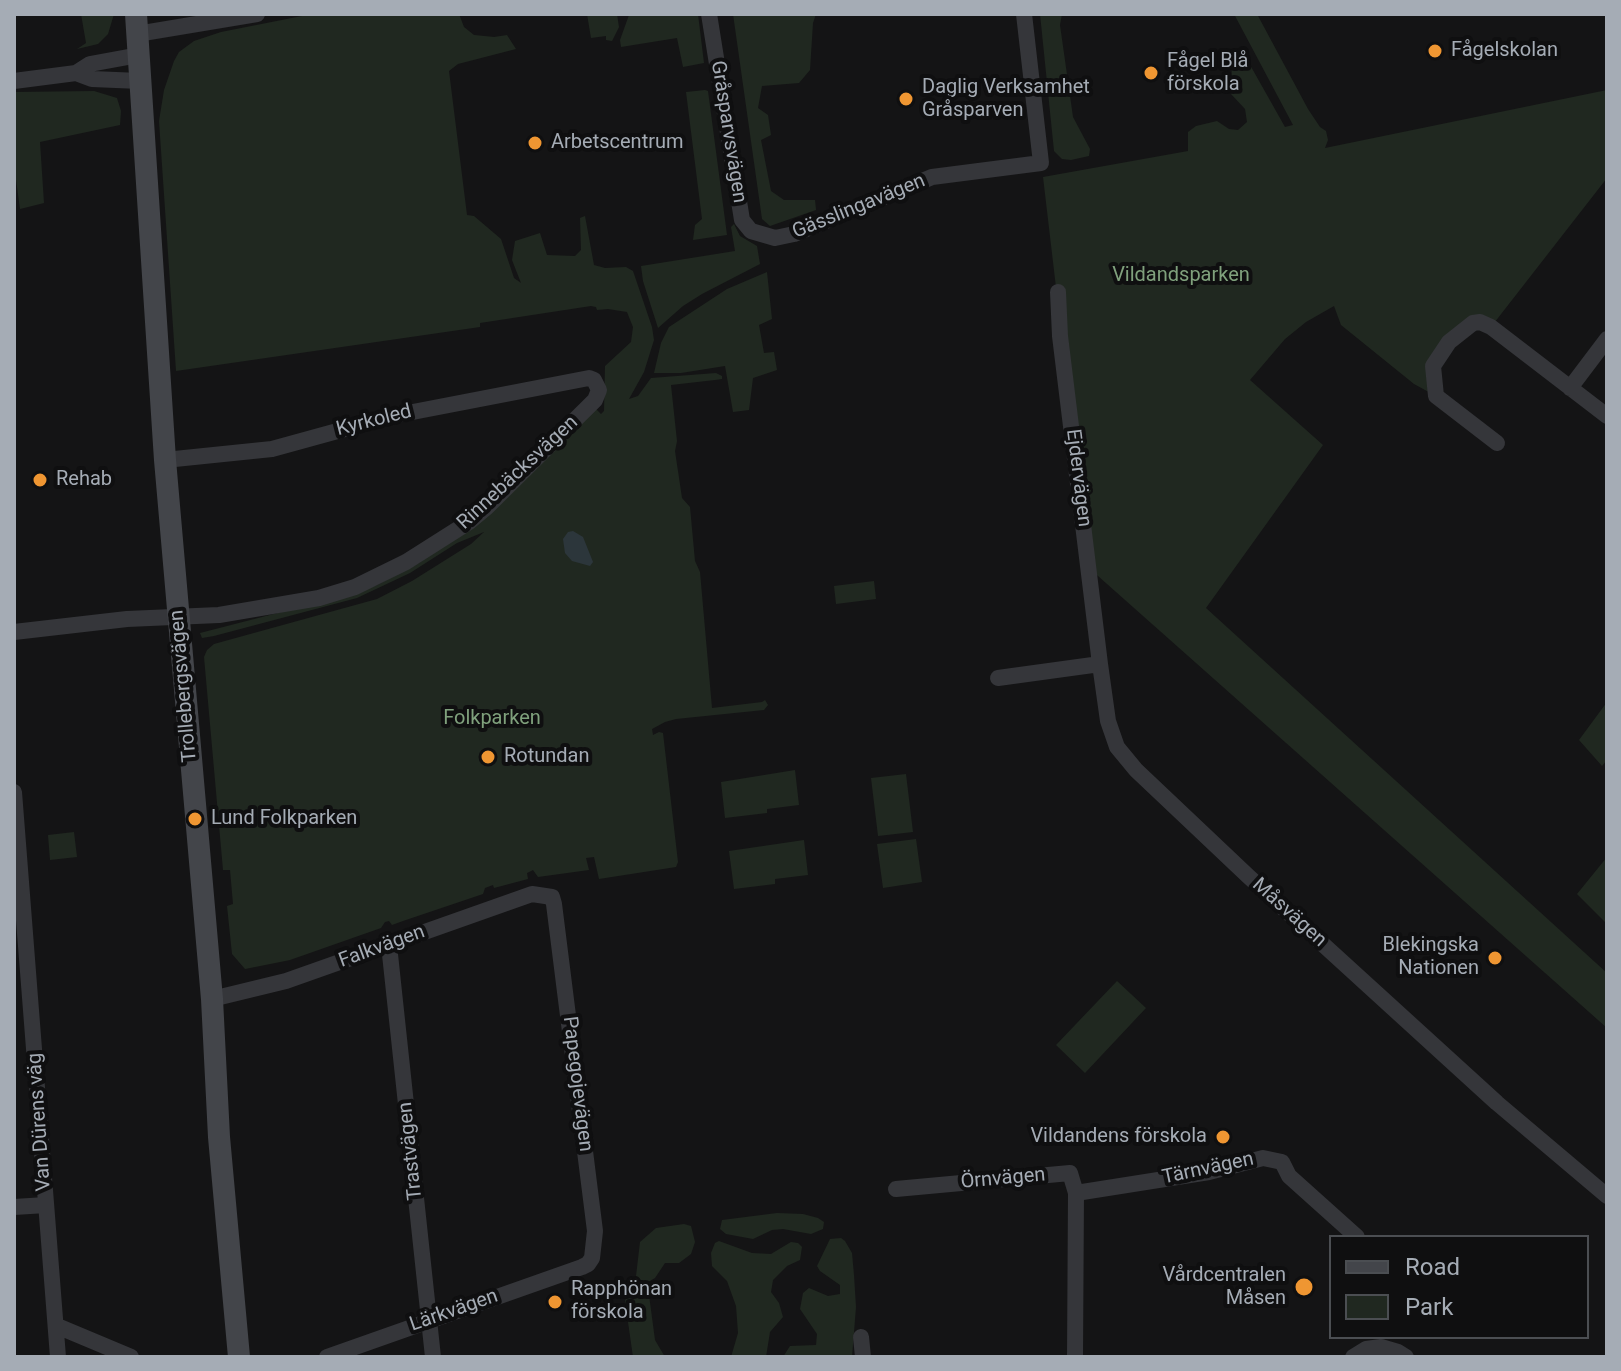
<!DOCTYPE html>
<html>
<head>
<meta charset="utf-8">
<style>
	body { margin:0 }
	#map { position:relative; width:1621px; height:1371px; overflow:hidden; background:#141415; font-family:Roboto,sans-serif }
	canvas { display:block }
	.frame { position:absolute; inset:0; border:16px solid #a5acb5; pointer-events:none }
	.legend { position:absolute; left:1329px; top:1235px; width:260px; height:104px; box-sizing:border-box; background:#0f0f10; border:2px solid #4b4e52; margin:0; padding:10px 14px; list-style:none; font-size:24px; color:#a5acb5 }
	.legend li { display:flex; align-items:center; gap:16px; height:40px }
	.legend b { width:40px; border:2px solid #4b4e52 }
</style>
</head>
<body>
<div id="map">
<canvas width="1621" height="1371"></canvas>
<div class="frame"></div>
<ul class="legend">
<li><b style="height:10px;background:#43454a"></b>Road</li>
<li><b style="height:22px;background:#202820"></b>Park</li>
</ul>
</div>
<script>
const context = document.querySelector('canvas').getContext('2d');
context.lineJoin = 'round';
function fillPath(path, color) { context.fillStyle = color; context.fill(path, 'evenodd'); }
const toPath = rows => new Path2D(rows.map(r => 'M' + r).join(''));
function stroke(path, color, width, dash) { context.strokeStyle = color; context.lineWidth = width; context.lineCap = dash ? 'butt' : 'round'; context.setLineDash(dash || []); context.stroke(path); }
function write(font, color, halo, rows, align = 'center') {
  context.font = font + ' Roboto,sans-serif'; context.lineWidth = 8; context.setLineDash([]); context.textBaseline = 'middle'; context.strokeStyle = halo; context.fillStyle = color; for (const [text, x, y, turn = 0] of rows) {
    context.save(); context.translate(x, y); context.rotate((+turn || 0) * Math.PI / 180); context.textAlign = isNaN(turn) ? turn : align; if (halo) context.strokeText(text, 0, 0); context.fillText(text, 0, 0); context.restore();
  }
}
fillPath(toPath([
	[81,14,114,14,108,34,98,44,77,49,86,43],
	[312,14,459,14,464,27,474,35,494,37,507,35,516,49,458,64,449,71,467,215,474,216,501,239,514,278,521,283,512,260,515,241,540,233,547,255,575,256,581,250,580,218,585,216,594,265,605,268,626,267,633,271,652,327,654,340,644,372,629,399,638,396,651,378,716,373,722,376,722,379,715,380,671,385,677,441,675,451,682,498,690,507,695,561,700,572,712,708,762,702,765,700,768,705,764,710,676,719,665,722,652,729,653,735,659,732,663,733,678,862,676,867,599,879,594,857,586,858,589,870,538,877,533,870,527,873,528,879,494,888,493,885,485,888,483,894,403,921,392,925,389,921,385,922,381,928,290,960,245,969,232,954,227,906,233,904,230,870,223,870,204,657,207,650,214,644,377,599,412,581,471,544,484,532,457,543,410,573,357,598,214,636,202,638,200,633,355,593,377,585,419,563,596,409,601,414,604,411,605,366,631,342,633,327,627,312,608,309,597,310,596,307,591,306,480,323,480,327,176,371,159,121,164,90,174,61,179,52,194,41,221,32],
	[587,14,617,14,619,27,612,41,606,40,606,36,591,38],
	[635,14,698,14,704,63,683,67,677,38,621,47,620,40,629,15],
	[733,14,816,14,813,23,810,70,799,83,762,86,758,108,768,115,771,135,761,140,771,191,784,200,815,200,816,210,770,226,762,219],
	[1040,14,1062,14,1060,25,1073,117,1090,149,1089,156,1071,160,1062,159,1054,151],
	[1234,14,1257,14,1308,109,1320,127,1326,131,1328,140,1325,148,1607,90,1607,178,1491,327,1485,323,1438,355,1436,396,1414,384,1341,325,1334,306,1306,322,1285,339,1250,380,1323,445,1206,608,1607,973,1607,1028,1089,568,1043,177,1188,151,1188,132,1196,126,1217,121,1229,129,1238,130,1247,122,1245,109,1231,94,1232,62,1245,56,1285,127,1293,125],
	[705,90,708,91,727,235,693,240,695,225,702,219,686,92],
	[94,91,117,98,121,111,120,125,40,142,44,203,20,209,14,165,14,92],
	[734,224,740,236,757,246,760,264,702,294,683,306,658,328,643,281,641,266,735,251,731,227],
	[767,272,772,319,759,325,764,353,774,352,777,370,753,378,749,410,733,412,725,366,681,373,654,373,661,343,669,327,727,289],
	[874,581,876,599,836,604,834,586],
	[1607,702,1607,760,1602,766,1579,740],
	[795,770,799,805,767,809,767,813,725,818,721,782],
	[906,774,913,832,878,836,871,778],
	[74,832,77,857,50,860,48,835],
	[916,839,922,882,883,888,877,844],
	[804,840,808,875,775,879,775,884,734,889,729,851],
	[1607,857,1607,924,1577,894],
	[1117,981,1146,1008,1085,1073,1056,1045],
	[777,1213,803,1214,818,1218,824,1222,823,1229,811,1234,783,1229,772,1230,753,1239,726,1234,720,1229,722,1220],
	[684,1224,691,1226,695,1242,691,1254,679,1263,665,1263,655,1278,648,1282,642,1281,636,1276,640,1242,656,1228],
	[841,1238,845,1241,852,1253,854,1275,856,1307,852,1357,783,1357,790,1346,816,1345,817,1334,800,1309,803,1293,809,1288,828,1296,840,1294,840,1285,820,1271,817,1266,830,1239],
	[719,1241,752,1253,771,1254,791,1242,798,1243,802,1247,800,1260,787,1266,773,1280,771,1292,779,1303,783,1317,770,1332,766,1357,731,1357,738,1333,736,1306,727,1281,712,1266,711,1253,715,1243],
	[643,1290,649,1295,655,1340,665,1357,633,1357,625,1301,629,1291]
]), '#202820');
fillPath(toPath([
	[573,531,583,537,593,562,590,566,572,561,565,553,563,539,568,532]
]), '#2c363b');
stroke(toPath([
	[709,14,742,220,751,231,775,238,794,234,932,177,1041,163,1024,14],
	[137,34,257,14],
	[139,55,90,64,76,73,92,79,140,81],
	[14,81,76,73],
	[1058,292,1060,336,1100,664,1108,721,1117,747,1136,770,1248,876,1497,1103,1607,1196],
	[1570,388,1607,339],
	[1497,443,1436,396,1433,366,1449,342,1473,323,1480,322,1491,327,1607,416],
	[14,632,127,619,219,615,319,598,355,587,406,562,469,522,487,507,595,400,599,390,594,380,589,378,392,416,272,449,165,460],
	[998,678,1100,664],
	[14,792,58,1357],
	[389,945,433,1357],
	[212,999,286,981,532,894,552,897,554,904,595,1231,592,1258,588,1264,582,1267,327,1357],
	[896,1189,1070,1173,1076,1193,1075,1357],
	[1076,1193,1209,1172,1263,1158,1282,1162,1289,1176,1357,1237],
	[14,1207,46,1205],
	[57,1326,131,1357],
	[861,1337,863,1357],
	[1353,1357,1366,1349,1381,1347,1398,1352,1406,1357]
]), '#35363a', 16);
stroke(toPath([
	[136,14,165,460,212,999,219,1137,239,1357]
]), '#43454a', 22);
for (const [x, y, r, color] of [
	[1435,51,8,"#ef9632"],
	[1151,73,8,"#ef9632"],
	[906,99,8,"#ef9632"],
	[535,143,8,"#ef9632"],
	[40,480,8,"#ef9632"],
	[488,757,8,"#ef9632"],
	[195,819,8,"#ef9632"],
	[1495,958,8,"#ef9632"],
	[1223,1137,8,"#ef9632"],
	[1304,1287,10,"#ef9632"],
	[555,1302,8,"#ef9632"]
]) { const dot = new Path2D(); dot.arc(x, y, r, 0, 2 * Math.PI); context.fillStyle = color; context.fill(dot); stroke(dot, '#0f0f10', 3); }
write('20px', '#a5acb5', '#0f0f10', [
	["Fågelskolan",1451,51],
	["Fågel Blå",1167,62],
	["förskola",1167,85],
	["Daglig Verksamhet",922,88],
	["Gråsparven",922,111],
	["Arbetscentrum",551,143],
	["Rehab",56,480],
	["Rotundan",504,757],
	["Lund Folkparken",211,819],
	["Blekingska",1479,946,"right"],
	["Nationen",1479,969,"right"],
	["Vildandens förskola",1207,1137,"right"],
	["Vårdcentralen",1286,1276,"right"],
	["Måsen",1286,1299,"right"],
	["Rapphönan",571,1290],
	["förskola",571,1313]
], 'left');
write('20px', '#a5acb5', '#0f0f10', [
	["Gråsparvsvägen",728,132,81],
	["Gässlingavägen",859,207,-22],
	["Kyrkoled",374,421,-14],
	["Rinnebäcksvägen",518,473,-43],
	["Ejdervägen",1078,478,83],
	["Trollebergsvägen",184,686,-95],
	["Måsvägen",1289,913,42],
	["Falkvägen",382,947,-20],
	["Papegojevägen",577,1084,83],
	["Van Dürens väg",40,1122,-94],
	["Trastvägen",411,1151,-96],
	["Tärnvägen",1208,1169,-12],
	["Örnvägen",1003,1179,-5],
	["Lärkvägen",454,1311,-19]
]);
write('20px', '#7fa07c', '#0f0f10', [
	["Vildandsparken",1181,276],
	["Folkparken",492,719]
]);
</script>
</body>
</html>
